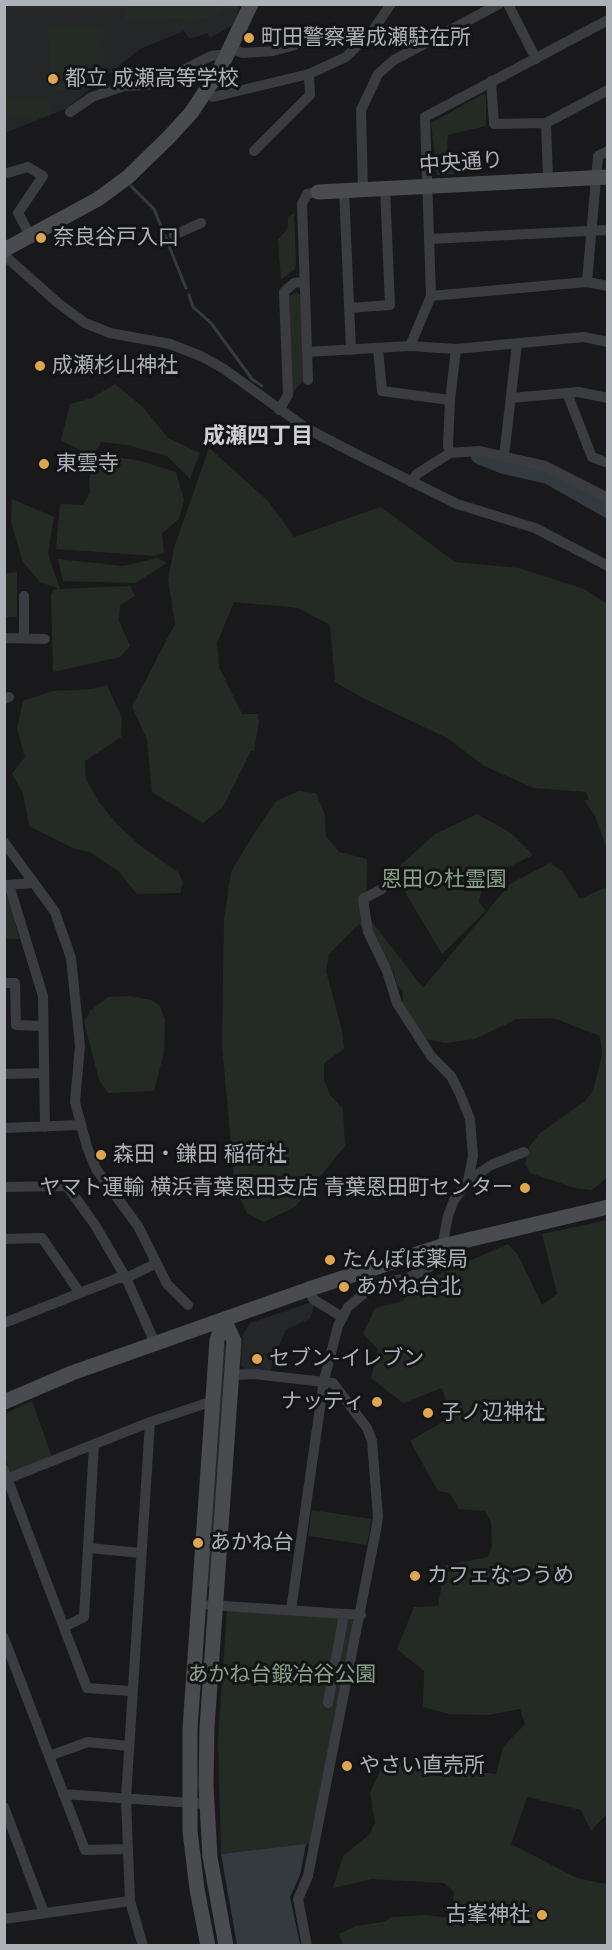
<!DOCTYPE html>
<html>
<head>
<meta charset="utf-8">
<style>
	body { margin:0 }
	#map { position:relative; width:612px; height:1950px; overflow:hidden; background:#19191b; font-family:Quicksand,sans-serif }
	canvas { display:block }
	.frame { position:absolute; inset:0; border:6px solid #adb2b9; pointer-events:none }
</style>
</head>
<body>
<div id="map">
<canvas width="612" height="1950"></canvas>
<div class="frame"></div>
</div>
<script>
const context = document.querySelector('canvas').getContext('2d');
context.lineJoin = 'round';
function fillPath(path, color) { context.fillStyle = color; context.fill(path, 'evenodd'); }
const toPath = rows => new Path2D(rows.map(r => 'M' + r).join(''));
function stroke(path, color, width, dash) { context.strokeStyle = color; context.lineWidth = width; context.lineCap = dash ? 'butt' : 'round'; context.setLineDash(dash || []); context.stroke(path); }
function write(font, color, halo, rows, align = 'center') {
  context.font = font + ' Quicksand,"Noto Sans JP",sans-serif'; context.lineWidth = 6; context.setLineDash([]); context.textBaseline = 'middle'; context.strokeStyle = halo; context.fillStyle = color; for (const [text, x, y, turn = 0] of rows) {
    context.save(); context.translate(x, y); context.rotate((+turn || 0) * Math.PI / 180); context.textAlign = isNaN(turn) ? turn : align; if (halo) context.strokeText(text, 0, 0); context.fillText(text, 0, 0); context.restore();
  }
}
fillPath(toPath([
	[5,5,240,5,233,25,210,38,208,33,190,39,184,31,140,49,65,109,5,133],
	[312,1302,314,1304,311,1318,286,1330,276,1352,273,1353,271,1372,245,1370,241,1365,243,1334,250,1323]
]), '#252628');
fillPath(toPath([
	[125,5,125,4,223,5,220,14,186,23,184,19,125,20],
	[48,25,105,27,98,43,104,50,104,64,94,71,96,74,78,91,51,90],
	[483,94,486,95,486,126,448,135,446,163,455,167,455,174,437,175,431,123],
	[6,100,49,100,49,116,6,116],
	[294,213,296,264,295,269,281,280,278,240,288,228,288,217],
	[297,292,301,296,303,380,292,394,289,296],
	[115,384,143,407,168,438,200,453,190,479,167,456,127,445,101,442,92,459,75,447,61,441,70,404,92,398],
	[209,448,268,501,294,537,381,507,455,562,519,568,584,589,607,604,607,849,595,816,584,800,589,800,586,792,534,788,484,766,447,738,361,697,335,682,330,625,298,608,234,602,217,643,219,667,242,714,258,714,259,721,254,751,251,751,223,807,203,823,152,792,147,740,132,706,175,624,168,579,174,548],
	[98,454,141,461,176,472,184,500,179,519,162,533,164,553,154,556,56,549,60,504,83,505,90,493,89,480],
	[12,499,54,517,48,554,60,589,130,586,135,596,120,605,119,621,130,646,120,657,53,672,51,595,53,590,59,589,40,582,23,562,11,522],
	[157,558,167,563,135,583,63,581,58,559,123,566],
	[17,572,17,617,5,617,5,573],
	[107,685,122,718,121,737,85,761,86,779,98,801,118,825,143,848,178,872,183,882,180,893,137,894,118,871,90,852,75,849,29,826,23,793,12,774,25,757,17,729,23,701,53,691,92,689],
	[299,791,316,793,325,815,326,836,339,852,367,859,366,914,423,988,510,884,550,863,562,871,580,899,604,888,608,891,607,1177,592,1190,575,1188,530,1173,525,1164,529,1147,540,1133,585,1101,593,1091,602,1054,600,1036,553,1018,517,1019,475,1039,445,1043,418,1037,402,1013,403,991,397,985,393,970,359,924,329,954,326,971,342,1031,344,1049,324,1063,324,1080,330,1095,343,1109,345,1146,295,1207,264,1222,247,1213,235,1188,222,1045,224,919,231,872,253,835,276,801],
	[477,814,511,833,533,855,500,871,482,887,479,902,486,911,442,954,393,872,435,834],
	[4,892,10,903,19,939,5,939],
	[129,996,151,1000,160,1006,165,1020,164,1052,154,1091,108,1093,99,1080,84,1022,90,1011,108,997],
	[607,1220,607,1814,591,1831,581,1810,527,1797,511,1844,577,1878,607,1884,607,1945,343,1945,339,1934,356,1926,383,1922,392,1917,425,1915,450,1918,454,1892,444,1883,372,1879,333,1888,343,1856,370,1834,375,1822,370,1793,385,1760,416,1765,432,1775,447,1777,472,1771,496,1774,503,1747,525,1724,520,1709,489,1715,450,1714,423,1707,424,1671,397,1649,414,1607,438,1606,442,1584,431,1568,488,1557,492,1546,491,1522,485,1511,459,1509,450,1493,438,1491,410,1441,451,1417,442,1388,403,1403,371,1378,378,1349,363,1334,375,1308,403,1301,412,1286,508,1244,518,1255,542,1305,557,1294,542,1234],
	[227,1344,210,1588,206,1585,222,1346],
	[32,1401,52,1457,14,1472,9,1471,5,1458,4,1414],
	[312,1510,371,1519,367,1545,308,1536],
	[227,1610,351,1619,354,1622,310,1844,221,1854,218,1739]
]), '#242b24');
fillPath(toPath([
	[306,1844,300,1875,290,1897,300,1944,237,1945,221,1854]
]), '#333b40');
stroke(toPath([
	[131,186,154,209,186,288],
	[189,295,193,307,211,323,252,379,262,386]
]), '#333b40', 3);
stroke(toPath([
	[479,456,504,466,548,476,608,510]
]), '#333b40', 16);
stroke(toPath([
	[508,4,536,59],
	[232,49,243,53,273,51,324,37],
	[491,81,494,124,546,123],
	[206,92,213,97,309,74,346,57,373,30,391,4],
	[70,112,92,97,124,86,148,85,166,79,211,56,219,55,226,59],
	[254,151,310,95,309,74],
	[4,174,28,167,43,176,18,213,31,237],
	[548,178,546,123,608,90],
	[363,189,361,110,378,74,394,60,499,4],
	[344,190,351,350],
	[174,235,201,223],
	[430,239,608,230],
	[4,255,58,303,85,323,110,333,170,344,201,356,224,369,306,428,352,452,457,504,535,528,608,566],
	[587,282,598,156,608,151],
	[431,296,587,282,608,286],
	[349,308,390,305,385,188],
	[410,346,431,296,425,117,608,20],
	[378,349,382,391,450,400],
	[307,352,410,346,456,349,584,337,608,342],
	[308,380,302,204,307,194,318,192],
	[567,393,592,457,608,463],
	[511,398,578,392,608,398],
	[279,410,288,395,284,292,294,283,304,282],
	[450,453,448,446,450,400,456,349],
	[504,456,517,344],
	[411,482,417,474,450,453,479,451,545,466,608,498],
	[4,638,45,639],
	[24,638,24,596],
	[4,699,9,697],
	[4,842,55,912,71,958,80,1046,75,1102,87,1147,96,1169,138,1226,167,1284,188,1305],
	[5,885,34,883],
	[9,885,43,996,45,1127],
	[4,983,15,983,16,1025,42,1026],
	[4,1074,44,1073],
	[4,1128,80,1125],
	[468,1181,491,1165,524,1152],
	[4,1187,67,1186,95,1225,126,1278,155,1343],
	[4,1239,42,1238,80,1293],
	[309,1289,313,1299,342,1317],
	[4,1323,118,1278,126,1278,155,1264],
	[232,1375,254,1374,333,1383,367,1428,372,1441,378,1517,376,1530,308,1876,298,1899,307,1946],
	[4,1470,87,1688,131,1691],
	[4,1480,150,1422,213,1401],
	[89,1548,141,1553],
	[209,1605,361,1615],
	[291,1610,324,1380,338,1326,348,1307,375,1284,408,1278,439,1262,448,1216,454,1200,468,1181,473,1156,470,1119,460,1094,451,1076,431,1056,397,1003,387,971,368,932,363,899,382,889],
	[64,1627,84,1617,94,1445],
	[4,1638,85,1850,127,1849],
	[328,1703,344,1614],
	[49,1756,88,1742,129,1746],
	[63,1794,206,1804],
	[4,1807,44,1913],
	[4,1919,130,1901],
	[143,1946,130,1901,126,1798,150,1422]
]), '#3b3c40', 10);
stroke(toPath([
	[318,192,608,177],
	[4,250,98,199,128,177,169,137,191,113,219,71,251,4],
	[224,1319,234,1341,207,1727,206,1786,210,1857,226,1946],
	[4,1402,72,1373,309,1289,442,1246,608,1207],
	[208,1946,197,1889,190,1831,190,1729,217,1340,224,1319]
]), '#494b4f', 15);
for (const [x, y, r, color] of [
	[249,38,6,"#dda64f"],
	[53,79,6,"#dda64f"],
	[41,238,6,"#dda64f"],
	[40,366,6,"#dda64f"],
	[44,464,6,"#dda64f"],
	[101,1155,6,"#dda64f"],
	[525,1188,6,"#dda64f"],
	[330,1260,6,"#dda64f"],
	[344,1287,6,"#dda64f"],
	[257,1359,6,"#dda64f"],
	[377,1402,6,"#dda64f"],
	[428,1413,6,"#dda64f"],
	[198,1543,6,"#dda64f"],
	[415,1576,6,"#dda64f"],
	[347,1766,6,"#dda64f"],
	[542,1915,6,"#dda64f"]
]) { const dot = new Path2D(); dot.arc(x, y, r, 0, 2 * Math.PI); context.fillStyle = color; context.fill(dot); stroke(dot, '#141416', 2); }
write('21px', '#adb2b9', '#141416', [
	["町田警察署成瀬駐在所",261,38],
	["都立 成瀬高等学校",65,79],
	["奈良谷戸入口",53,238],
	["成瀬杉山神社",52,366],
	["東雲寺",56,464],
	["森田・鎌田 稲荷社",113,1155],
	["ヤマト運輸 横浜青葉恩田支店 青葉恩田町センター",513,1188,"right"],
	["たんぽぽ薬局",342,1260],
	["あかね台北",356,1287],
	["セブン-イレブン",269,1359],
	["ナッティ",365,1402,"right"],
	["子ノ辺神社",440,1413],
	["あかね台",210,1543],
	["カフェなつうめ",427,1576],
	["やさい直売所",359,1766],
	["古峯神社",530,1915,"right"]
], 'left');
write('21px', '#adb2b9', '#141416', [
	["中央通り",461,163,-4]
]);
write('21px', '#87a287', '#141416', [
	["恩田の杜霊園",444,880],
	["あかね台鍛冶谷公園",282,1675]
]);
write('bold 22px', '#ced0d6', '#141416', [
	["成瀬四丁目",258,436]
]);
</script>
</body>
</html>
